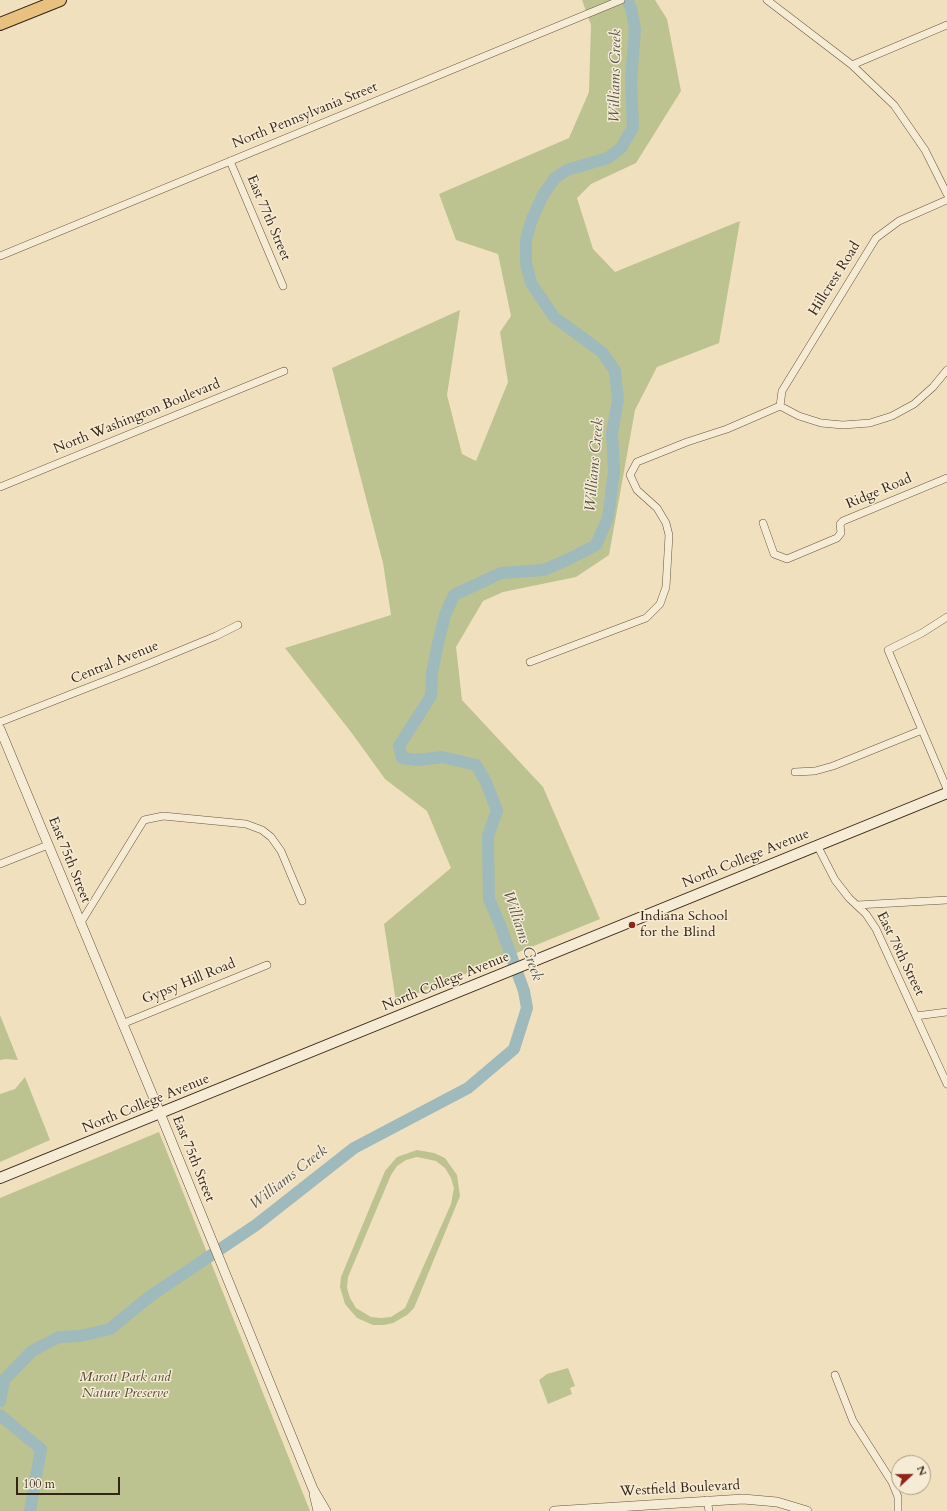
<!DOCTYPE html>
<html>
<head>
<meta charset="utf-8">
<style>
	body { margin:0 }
	#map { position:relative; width:947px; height:1511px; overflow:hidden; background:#f1e0be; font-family:Cardo,serif }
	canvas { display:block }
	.north { position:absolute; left:891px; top:1455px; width:40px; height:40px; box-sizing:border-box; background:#f6ebd5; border:1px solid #a99c89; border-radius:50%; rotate:68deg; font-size:11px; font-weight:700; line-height:16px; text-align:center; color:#362517 }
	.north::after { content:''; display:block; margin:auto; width:14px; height:18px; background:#8f2418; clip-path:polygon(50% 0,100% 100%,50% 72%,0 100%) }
	.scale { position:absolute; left:16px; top:1477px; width:104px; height:18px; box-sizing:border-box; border:2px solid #362517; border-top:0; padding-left:5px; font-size:12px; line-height:14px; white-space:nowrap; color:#362517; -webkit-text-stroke:3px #f6ebd5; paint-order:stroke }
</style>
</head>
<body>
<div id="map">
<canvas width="947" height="1511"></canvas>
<div class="north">N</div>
<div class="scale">100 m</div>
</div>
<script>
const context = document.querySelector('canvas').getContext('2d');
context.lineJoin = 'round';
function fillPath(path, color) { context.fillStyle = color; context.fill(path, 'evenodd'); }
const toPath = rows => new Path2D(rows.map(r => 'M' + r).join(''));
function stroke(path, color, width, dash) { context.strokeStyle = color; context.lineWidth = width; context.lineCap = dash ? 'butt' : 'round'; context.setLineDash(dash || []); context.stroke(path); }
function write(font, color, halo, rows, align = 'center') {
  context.font = font + ' Cardo,serif'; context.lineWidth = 3; context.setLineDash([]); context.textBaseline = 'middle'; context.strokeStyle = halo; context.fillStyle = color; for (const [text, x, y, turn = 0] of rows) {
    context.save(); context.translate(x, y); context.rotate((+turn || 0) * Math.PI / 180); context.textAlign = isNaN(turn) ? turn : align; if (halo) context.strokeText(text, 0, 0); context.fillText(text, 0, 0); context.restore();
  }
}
fillPath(toPath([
	[582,0,655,0,667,19,681,91,636,163,591,184,577,198,593,249,615,272,740,221,719,343,657,367,635,410,609,555,576,577,503,592,483,601,456,647,462,700,543,787,600,919,396,1002,384,924,451,868,427,811,385,779,351,732,285,648,391,615,383,563,332,368,460,310,447,395,462,454,476,461,508,382,500,332,511,316,498,254,456,240,439,194,569,138,589,92,591,25],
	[0,1015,18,1060,6,1059,0,1060],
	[25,1077,50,1140,0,1162,0,1094,15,1089],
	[159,1132,310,1511,0,1511,0,1198],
	[417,1150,434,1153,445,1158,457,1175,460,1196,414,1308,407,1315,393,1323,384,1325,373,1325,357,1318,345,1304,340,1287,341,1277,385,1171,397,1157],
	[417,1157,436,1161,445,1168,451,1178,454,1188,451,1204,405,1308,391,1317,381,1318,371,1317,356,1308,350,1298,347,1288,348,1277,391,1175,397,1166,406,1160],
	[568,1368,575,1386,570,1388,572,1394,548,1404,539,1380,547,1374]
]), '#bcc290');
stroke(toPath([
	[0,1401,4,1380,32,1351,59,1337,80,1336,110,1329,149,1297,256,1225,354,1148,468,1088,514,1049,527,1008,524,991,500,925,489,899,488,836,497,811,486,782,476,765,442,757,417,760,402,758,399,746,431,696,432,673,438,643,445,615,454,595,501,573,544,570,569,559,596,545,608,518,614,471,612,433,618,400,615,371,602,352,554,317,531,283,526,263,526,239,532,219,543,195,555,178,567,170,608,158,621,148,633,127,631,81,635,29,631,8,627,0],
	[0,1415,41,1449,30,1511]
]), '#9fbabc', 12);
const minor = toPath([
	[767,0,852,65,894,105,925,150,947,194],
	[852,65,947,25],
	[230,161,283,286],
	[0,256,621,0],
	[780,406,782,391,876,238,899,221,947,200],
	[780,406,799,416,821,423,843,425,870,423,892,416,914,404,933,387,947,370],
	[0,487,284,371],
	[763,523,774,554,787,559,837,538,841,533,840,524,843,521,947,478],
	[947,617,922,633,888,650,947,789],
	[530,662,646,618,660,604,666,587,669,535,666,523,657,508,637,490,630,475,637,462,687,442,727,429,780,406],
	[0,722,148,664,216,636,238,625],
	[795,772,815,771,833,766,922,730],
	[817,845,835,880,849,898,866,914,876,929,947,1084],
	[0,864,48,845],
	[857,905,947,900],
	[80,924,144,820,163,816,246,824,262,830,271,837,281,851,302,901],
	[916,1016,947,1012],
	[122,1024,267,965],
	[835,1375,853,1421,892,1482,898,1497,898,1511],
	[707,1500,709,1511]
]);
const tertiary = toPath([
	[0,729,160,1113,313,1489,326,1511],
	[314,1494,318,1511],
	[554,1511,743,1499,777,1502,807,1511]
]);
const secondary = toPath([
	[0,1178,947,793]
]);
const primary = toPath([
	[0,24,60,0]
]);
stroke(minor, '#655441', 8);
stroke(tertiary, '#655441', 10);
stroke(secondary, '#362517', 12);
stroke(primary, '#362517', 14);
stroke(minor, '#f6ebd5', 7);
stroke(tertiary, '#f6ebd5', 9);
stroke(secondary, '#f6ebd5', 10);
stroke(primary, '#e8c07f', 12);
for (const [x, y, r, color] of [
	[632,925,4,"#8f2418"]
]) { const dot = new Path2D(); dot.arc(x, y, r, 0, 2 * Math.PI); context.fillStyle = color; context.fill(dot); stroke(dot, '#f6ebd5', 1.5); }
write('14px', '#362517', '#f6ebd5', [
	["North Pennsylvania Street",305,116,-22],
	["East 77th Street",268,218,67],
	["Hillcrest Road",835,279,-58],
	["North Washington Boulevard",137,417,-22],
	["Ridge Road",879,492,-23],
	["Central Avenue",115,663,-22],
	["North College Avenue",746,859,-22],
	["East 75th Street",69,860,68],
	["East 78th Street",900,954,64],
	["Gypsy Hill Road",189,982,-22],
	["North College Avenue",446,982,-22],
	["North College Avenue",146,1104,-22],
	["East 75th Street",193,1159,68],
	["Westfield Boulevard",680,1489,-3]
]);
write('14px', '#362517', '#f6ebd5', [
	["Indiana School",640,917],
	["for the Blind",640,933]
], 'left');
write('italic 14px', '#584c35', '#f6ebd5', [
	["Marott Park and",125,1378],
	["Nature Preserve",125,1394]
]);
write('italic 15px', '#565249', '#f6ebd5', [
	["Williams Creek",616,76,-89],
	["Williams Creek",595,465,-85],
	["Williams Creek",522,936,71],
	["Williams Creek",289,1178,-38]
]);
</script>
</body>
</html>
